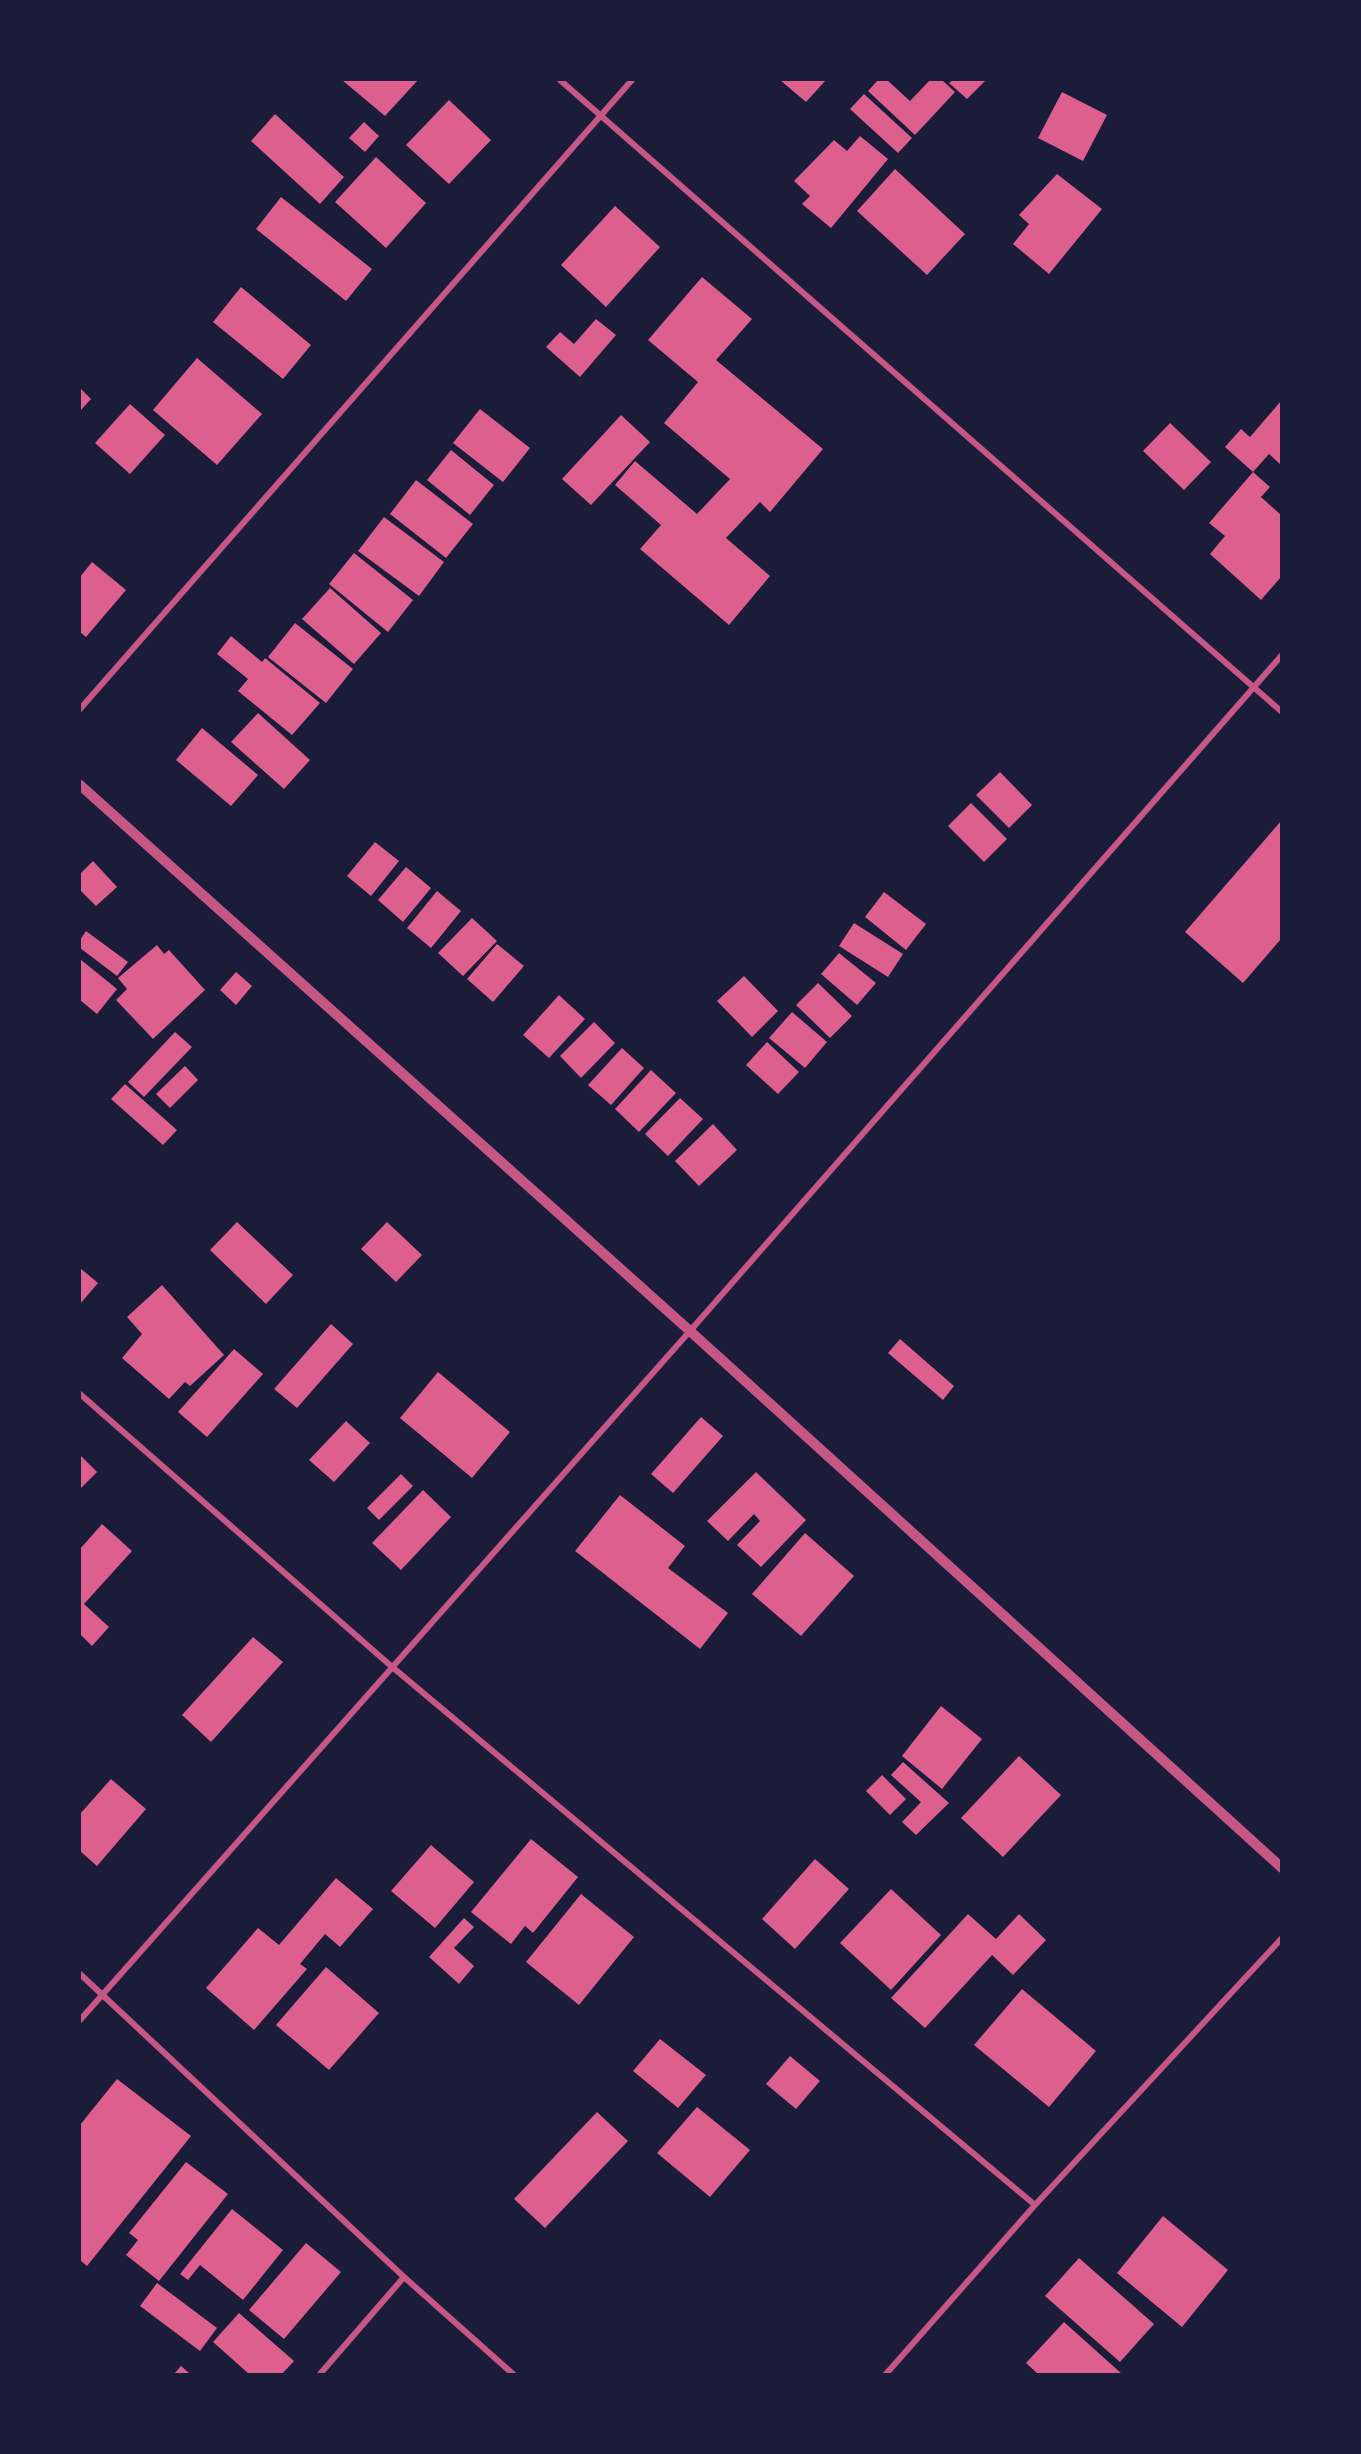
<!DOCTYPE html>
<html>
<head>
<meta charset="utf-8">
<style>
	body { margin:0 }
	#map { position:relative; width:1361px; height:2454px; overflow:hidden; background:#1b1b3a; font-family:Barlow,sans-serif }
	canvas { display:block }
	.frame { position:absolute; inset:0; border:81px solid #1b1b3a; pointer-events:none }
</style>
</head>
<body>
<div id="map">
<canvas width="1361" height="2454"></canvas>
<div class="frame"></div>
</div>
<script>
const context = document.querySelector('canvas').getContext('2d');
context.lineJoin = 'round';
function fillPath(path, color) { context.fillStyle = color; context.fill(path, 'evenodd'); }
const toPath = rows => new Path2D(rows.map(r => 'M' + r).join(''));
function stroke(path, color, width, dash) { context.strokeStyle = color; context.lineWidth = width; context.lineCap = dash ? 'butt' : 'round'; context.setLineDash(dash || []); context.stroke(path); }
fillPath(toPath([
	[342,80,418,80,385,116],
	[780,80,826,80,806,102],
	[878,80,887,80,910,101,930,80,942,80,955,92,915,135,868,91],
	[953,80,986,80,967,99,949,83],
	[1062,92,1107,115,1083,161,1038,138],
	[864,94,912,138,898,153,850,109],
	[449,100,491,140,449,184,406,145],
	[275,114,344,177,320,204,251,141],
	[364,122,379,136,365,152,349,138],
	[860,136,888,159,831,228,802,204,810,196,794,181,834,140,847,151],
	[376,157,426,203,386,248,335,202],
	[895,169,965,234,927,275,857,211],
	[1057,174,1102,209,1049,274,1013,244,1029,224,1019,215],
	[281,197,372,269,346,301,256,229],
	[615,206,660,247,606,307,561,265],
	[702,277,752,319,716,360,823,449,770,512,760,502,726,538,770,576,729,625,640,549,661,525,615,485,635,461,697,514,730,479,664,423,698,382,648,340],
	[241,287,311,345,283,379,213,322],
	[596,319,616,335,580,377,546,347,560,332,574,344],
	[197,358,262,414,217,465,153,410],
	[80,388,91,399,80,411],
	[1281,401,1281,465,1269,454,1253,472,1270,487,1261,497,1281,515,1281,577,1261,600,1210,554,1225,536,1209,523,1253,472,1225,447,1241,429,1250,437],
	[130,404,165,435,130,474,95,443],
	[480,409,530,448,503,482,453,443],
	[621,415,650,442,591,505,562,479],
	[1170,423,1211,462,1184,490,1143,451],
	[451,450,494,485,470,515,427,480],
	[416,480,473,524,446,558,390,514],
	[384,517,444,562,419,596,358,551],
	[354,553,413,600,388,632,329,584],
	[92,562,126,590,86,637,80,632,80,577],
	[330,588,381,633,354,664,302,619],
	[295,623,353,669,326,703,268,657],
	[231,636,262,662,265,658,320,703,292,735,238,691,248,679,217,654],
	[258,713,310,760,284,789,231,742],
	[202,728,258,775,231,806,176,760],
	[1000,772,1032,805,1009,828,976,795],
	[971,803,1007,839,984,862,948,826],
	[1281,821,1281,939,1243,983,1185,932],
	[375,842,399,861,371,896,347,876],
	[93,861,117,887,96,906,80,890,80,874],
	[406,867,431,888,403,922,378,900],
	[437,891,461,911,431,948,407,928],
	[884,892,926,924,906,950,865,917],
	[472,918,497,941,463,976,438,953],
	[854,923,903,954,888,977,839,946],
	[86,931,128,962,117,976,80,948,80,940],
	[497,944,524,966,493,1002,467,979],
	[157,945,164,954,169,950,205,990,153,1039,116,1000,127,989,118,978],
	[839,953,876,983,857,1005,821,974],
	[80,959,117,989,97,1014,80,1000],
	[236,972,252,986,236,1005,220,990],
	[744,976,778,1011,752,1037,717,1001],
	[818,983,852,1016,830,1038,796,1005],
	[559,995,585,1019,549,1058,523,1035],
	[792,1012,827,1042,805,1068,769,1038],
	[594,1022,615,1043,581,1078,560,1056],
	[175,1032,192,1047,144,1097,128,1082],
	[767,1042,799,1072,778,1094,746,1065],
	[622,1048,644,1068,611,1105,588,1085],
	[185,1066,198,1080,170,1108,156,1094],
	[651,1070,676,1093,639,1132,615,1109],
	[125,1084,177,1130,163,1145,111,1099],
	[680,1098,703,1119,668,1156,645,1134],
	[713,1124,737,1150,699,1186,675,1161],
	[237,1222,293,1275,266,1304,210,1250],
	[387,1222,422,1255,396,1282,361,1249],
	[80,1268,98,1283,80,1304],
	[162,1285,224,1355,190,1386,185,1382,169,1399,122,1358,142,1334,127,1317],
	[331,1324,353,1344,297,1408,274,1389],
	[900,1339,954,1386,943,1400,888,1353],
	[234,1349,263,1374,207,1437,178,1412],
	[438,1372,510,1432,472,1478,400,1418],
	[701,1417,723,1436,673,1493,651,1474],
	[346,1421,370,1443,334,1482,309,1460],
	[80,1455,97,1472,80,1489],
	[756,1472,806,1520,761,1567,737,1545,760,1521,754,1514,728,1541,707,1521],
	[401,1474,413,1486,379,1520,367,1508],
	[423,1490,451,1517,401,1570,372,1543],
	[620,1495,685,1546,668,1568,728,1613,700,1649,575,1551],
	[102,1524,132,1551,84,1604,109,1627,92,1646,80,1634,80,1549],
	[805,1533,854,1576,801,1636,752,1594],
	[253,1637,283,1662,211,1742,182,1715],
	[941,1706,982,1739,942,1789,902,1756],
	[1019,1756,1061,1795,1003,1857,961,1818],
	[903,1762,949,1803,916,1835,902,1822,921,1802,891,1775],
	[882,1775,906,1799,890,1815,866,1791],
	[111,1779,146,1809,97,1866,80,1851,80,1814],
	[531,1839,578,1877,533,1933,525,1926,511,1944,471,1912],
	[431,1845,474,1882,435,1928,391,1891],
	[815,1859,849,1889,795,1949,762,1919],
	[336,1878,373,1909,340,1947,325,1934,300,1964,307,1969,254,2030,206,1988,258,1928,279,1945],
	[891,1889,941,1935,891,1990,840,1943],
	[581,1894,634,1937,579,2005,526,1962],
	[968,1914,996,1939,1019,1914,1046,1940,1013,1975,992,1955,925,2028,891,1998],
	[464,1918,474,1927,454,1948,474,1966,459,1984,429,1957],
	[326,1967,379,2013,329,2070,276,2025],
	[1022,1989,1096,2051,1049,2107,974,2045],
	[660,2039,706,2075,678,2108,633,2071],
	[790,2056,820,2081,796,2109,766,2084],
	[117,2079,191,2136,87,2266,80,2260,80,2125],
	[697,2107,750,2150,710,2197,657,2153],
	[597,2112,628,2141,545,2228,514,2199],
	[186,2162,228,2194,159,2281,126,2255,138,2240,129,2233],
	[232,2209,283,2250,243,2300,200,2265,188,2280,180,2274],
	[1163,2216,1228,2270,1182,2327,1117,2273],
	[306,2243,341,2272,284,2339,249,2310],
	[1079,2258,1154,2324,1120,2362,1045,2296],
	[157,2283,217,2328,200,2351,140,2306],
	[239,2313,294,2361,282,2374,249,2374,213,2342],
	[1064,2322,1122,2374,1038,2374,1026,2363],
	[181,2366,190,2374,174,2374]
]), '#dd5f8e');
stroke(toPath([
	[560,80,1282,712],
	[80,709,632,80],
	[80,1394,391,1666,1035,2205],
	[80,1974,404,2277,513,2374],
	[80,2020,690,1331,1282,655],
	[320,2374,404,2277],
	[886,2374,1035,2205,1282,1938]
]), '#c65784', 6);
stroke(toPath([
	[80,785,690,1331,1282,1868]
]), '#c65784', 10);
</script>
</body>
</html>
